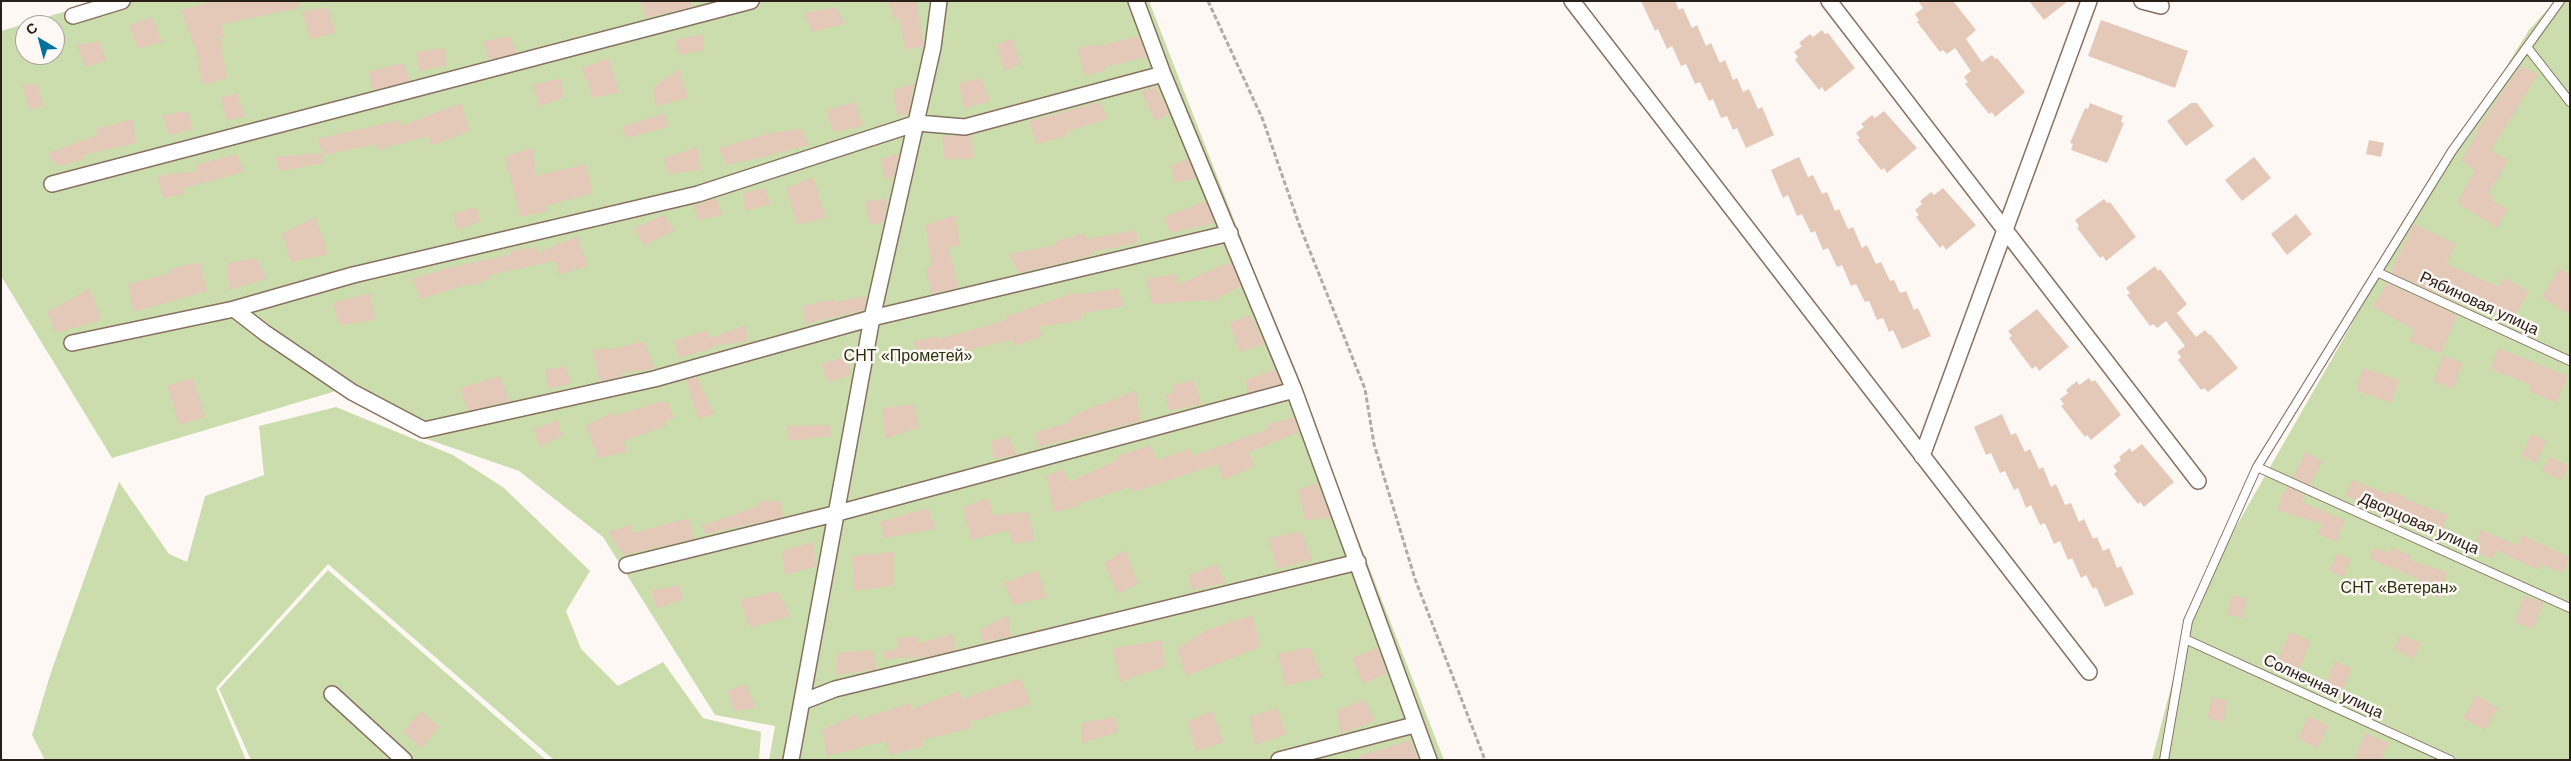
<!DOCTYPE html>
<html>
<head>
<meta charset="utf-8">
<style>
	body { margin:0 }
	#map { position:relative; width:2571px; height:761px; overflow:hidden; background:#fef8f5; font-family:Helvetica,sans-serif }
	canvas { display:block }
	.frame { position:absolute; inset:0; border:2px solid #2a201a; pointer-events:none }
	.north { position:absolute; left:15px; top:15px; width:50px; height:50px; box-sizing:border-box; background:#fef8f5; border:1px solid #a9a29d; border-radius:50%; rotate:323deg; font-size:14px; font-weight:700; line-height:20px; text-align:center; color:#2a201a }
	.north::after { content:''; display:block; margin:auto; width:18px; height:22px; background:#00719c; clip-path:polygon(50% 0,100% 100%,50% 72%,0 100%) }
</style>
</head>
<body>
<div id="map">
<canvas width="2571" height="761"></canvas>
<div class="frame"></div>
<div class="north">С</div>
</div>
<script>
const context = document.querySelector('canvas').getContext('2d');
context.lineJoin = 'round';
function fillPath(path, color) { context.fillStyle = color; context.fill(path, 'evenodd'); }
const toPath = rows => new Path2D(rows.map(r => 'M' + r).join(''));
function stroke(path, color, width, dash) { context.strokeStyle = color; context.lineWidth = width; context.lineCap = dash ? 'butt' : 'round'; context.setLineDash(dash || []); context.stroke(path); }
function write(font, color, halo, rows, align = 'center') {
  context.font = font + ' Helvetica,sans-serif'; context.lineWidth = 5; context.setLineDash([]); context.textBaseline = 'middle'; context.strokeStyle = halo; context.fillStyle = color; for (const [text, x, y, turn = 0] of rows) {
    context.save(); context.translate(x, y); context.rotate((+turn || 0) * Math.PI / 180); context.textAlign = isNaN(turn) ? turn : align; if (halo) context.strokeText(text, 0, 0); context.fillText(text, 0, 0); context.restore();
  }
}
fillPath(toPath([
	[99,1,1149,1,1444,760,769,760,775,726,715,715,603,537,519,471,424,438,336,391,112,458,1,276,1,31],
	[25,25,55,25,55,55,25,55],
	[2555,1,2570,1,2570,760,2152,760,2193,602,2414,215,2529,30],
	[336,407,453,455,504,488,590,571,566,611,581,649,618,686,663,662,703,718,761,732,759,760,554,760,328,564,216,688,246,760,45,760,32,735,51,672,119,482,169,554,187,562,205,496,264,475,259,426],
	[328,570,546,760,251,760,219,689]
]), '#cbddad');
fillPath(toPath([
	[214,1,299,1,300,8,221,24,225,37,220,38,227,78,203,85,198,65,201,65,181,10],
	[641,1,691,1,692,7,646,18],
	[888,1,916,1,924,46,905,50,899,18,894,19],
	[1641,1,1675,1,1679,10,1683,8,1692,28,1697,25,1706,46,1711,43,1720,63,1725,60,1733,80,1737,78,1743,92,1749,89,1758,109,1762,107,1774,135,1746,148,1737,128,1733,130,1727,116,1721,118,1713,99,1709,101,1700,82,1695,84,1686,64,1681,66,1672,46,1667,49,1658,29,1655,31],
	[1918,1,1953,1,1976,30,1966,39,1982,62,1992,55,1995,59,1997,58,2025,92,2023,94,1995,117,1992,112,1989,114,1965,84,1968,82,1964,77,1971,71,1955,48,1947,54,1943,50,1940,52,1917,22,1919,20,1915,14,1923,8],
	[2029,1,2068,1,2044,20],
	[327,7,336,33,311,39,302,12],
	[836,7,845,24,812,32,804,13],
	[152,17,162,42,138,49,129,25],
	[2101,20,2188,51,2175,88,2088,56],
	[1822,30,1825,34,1828,33,1855,68,1825,92,1822,87,1819,90,1795,60,1798,57,1794,52,1802,46,1799,43,1810,34,1813,37],
	[704,34,704,50,680,55,675,40],
	[510,36,516,53,489,60,483,41],
	[1139,36,1147,57,1105,67,1106,70,1085,76,1077,48,1099,44,1100,46],
	[1012,38,1021,64,1004,71,996,45],
	[99,41,106,60,86,67,77,45],
	[444,48,447,65,419,71,416,52],
	[609,58,619,92,593,98,582,68],
	[403,63,410,81,373,90,368,72],
	[2521,66,2538,74,2491,150,2508,160,2488,193,2494,196,2491,200,2508,209,2497,228,2457,203,2475,170,2461,161,2480,126],
	[679,69,688,98,655,106,653,88],
	[561,78,564,97,539,107,533,85],
	[981,78,990,101,964,108,959,83],
	[914,83,908,114,897,115,893,90],
	[37,84,44,105,30,110,22,85],
	[1155,86,1169,114,1155,121,1141,92],
	[237,93,245,117,227,120,220,98],
	[855,102,863,126,833,132,826,110],
	[1101,102,1107,119,1066,132,1067,136,1037,144,1029,121],
	[461,103,470,131,431,146,428,136,377,150,376,144,324,155,317,139,400,120,401,126],
	[2090,103,2123,116,2121,122,2124,123,2107,163,2071,150,2073,144,2070,143,2085,108,2088,109],
	[2191,103,2197,103,2214,126,2186,146,2167,121],
	[187,111,193,129,169,135,162,115],
	[1884,111,1917,148,1887,173,1884,168,1881,170,1857,140,1860,138,1856,133,1864,127,1861,124,1872,115,1875,118],
	[664,113,668,127,626,138,622,127],
	[133,119,136,143,83,155,85,159,58,166,56,161,51,162,48,153,98,135,96,129],
	[802,129,809,145,767,156,726,165,719,148,771,133],
	[972,135,973,159,944,159,942,136],
	[2369,140,2384,143,2381,157,2366,154],
	[698,147,701,170,669,174,663,158],
	[533,148,536,176,586,164,593,193,546,206,547,211,520,217,510,173,508,174,506,156],
	[322,153,323,163,280,171,275,157],
	[899,153,894,176,885,180,881,159],
	[237,154,244,172,184,188,185,194,163,198,157,176,197,171,195,165],
	[1799,157,1808,177,1813,175,1822,194,1827,192,1835,211,1839,209,1848,229,1853,227,1862,248,1867,245,1876,264,1881,262,1890,281,1894,280,1900,293,1906,291,1914,310,1918,308,1931,336,1902,349,1893,330,1889,332,1883,318,1877,320,1869,301,1865,302,1856,284,1851,286,1842,265,1837,267,1828,248,1823,250,1815,231,1811,233,1802,214,1797,216,1788,195,1783,198,1771,170],
	[2254,157,2271,178,2242,201,2225,180],
	[1188,159,1196,178,1175,183,1170,166],
	[813,177,826,218,797,224,786,188],
	[764,187,771,204,746,211,742,194],
	[1943,188,1976,225,1946,250,1943,245,1940,248,1916,217,1919,215,1915,210,1922,204,1920,201,1931,192,1934,195],
	[716,198,722,215,698,220,694,206],
	[886,198,887,207,884,222,870,225,865,202],
	[2104,199,2107,203,2110,202,2136,237,2106,261,2103,256,2100,258,2077,228,2079,226,2075,220],
	[1206,201,1215,223,1170,233,1164,217],
	[475,207,481,221,457,230,453,214],
	[2296,214,2312,234,2287,255,2271,234],
	[664,215,674,231,643,246,634,228],
	[955,215,960,245,948,248,959,288,931,294,926,269,932,266,925,225],
	[315,217,328,254,291,262,282,233],
	[2414,224,2456,244,2446,264,2499,287,2504,277,2529,292,2512,320,2465,295,2461,304,2392,273,2391,270],
	[1136,230,1138,243,1092,252,1093,255,1019,273,1009,254,1056,245,1055,242,1084,233,1087,239],
	[577,236,588,266,559,275,555,261,489,275,490,279,470,286,469,284,421,299,412,279,452,267,510,255,509,251,537,247,538,253],
	[257,258,266,279,229,290,227,263],
	[200,262,207,291,134,312,128,284,171,273,170,269],
	[1231,262,1241,286,1210,303,1209,300,1152,304,1146,279,1176,274,1179,284],
	[2155,266,2158,271,2160,269,2187,304,2177,313,2196,337,2205,330,2209,335,2210,334,2238,368,2208,392,2204,388,2201,390,2178,360,2181,357,2177,352,2185,346,2166,321,2157,328,2153,324,2150,326,2127,295,2130,293,2126,288],
	[2559,268,2570,275,2570,315,2542,297],
	[2387,283,2457,315,2441,354,2409,341,2414,330,2373,307],
	[90,288,101,320,56,333,47,312],
	[1118,288,1124,306,1081,314,1082,320,1039,327,1042,336,1014,346,1012,340,964,351,964,347,921,360,913,341,938,336,939,339,1006,320,1005,317,1076,292,1076,295],
	[370,293,375,320,339,325,333,303],
	[867,296,864,310,806,324,802,306,834,299,835,302],
	[2037,309,2069,347,2039,371,2036,366,2032,369,2009,338,2012,336,2008,331],
	[1250,315,1264,344,1240,352,1229,323],
	[746,325,747,341,713,346,714,348,679,358,674,341,707,330,710,338],
	[644,341,655,369,621,373,622,377,600,381,592,350,618,348],
	[2498,348,2568,376,2556,403,2529,391,2531,385,2490,369],
	[2443,355,2463,363,2453,389,2433,381],
	[846,356,851,375,828,382,821,364],
	[565,366,571,383,548,389,545,370],
	[2363,368,2399,380,2391,403,2356,390],
	[1275,370,1281,384,1248,393,1245,380],
	[500,376,509,401,468,411,460,388],
	[697,377,714,414,698,419,686,380],
	[193,378,205,417,179,425,167,386],
	[2089,378,2092,382,2095,380,2121,415,2091,440,2087,435,2085,437,2061,406,2064,404,2060,399,2068,393,2066,390,2077,381,2079,385],
	[1194,380,1201,404,1169,411,1165,395,1174,393,1172,385],
	[1136,390,1140,421,1038,447,1035,432,1069,423,1068,419,1100,403,1100,405],
	[662,401,662,403,667,401,674,418,665,421,666,426,623,441,627,452,598,458,586,425,613,412,614,416],
	[913,404,919,427,885,439,883,408],
	[2002,414,2011,435,2016,433,2025,452,2030,449,2039,469,2043,467,2051,487,2056,484,2065,505,2071,503,2079,522,2084,519,2093,539,2097,537,2103,551,2109,548,2117,568,2121,566,2134,594,2105,607,2096,587,2093,589,2086,575,2081,578,2072,558,2068,560,2060,541,2054,544,2045,523,2040,525,2031,505,2026,508,2018,488,2014,490,2005,471,2000,473,1991,453,1986,455,1974,427],
	[1294,417,1299,432,1249,452,1255,466,1223,480,1217,464,1133,492,1130,487,1078,504,1079,506,1054,512,1046,476,1063,469,1069,482,1117,460,1116,457,1150,445,1157,460,1191,448,1193,456,1268,429,1266,425],
	[558,420,562,436,539,447,534,429],
	[830,425,831,436,789,441,787,426],
	[2531,434,2546,440,2537,463,2521,456],
	[1008,436,1017,455,993,459,992,441],
	[2142,444,2174,482,2144,507,2140,502,2138,504,2114,474,2117,471,2113,466,2121,460,2119,457,2130,448,2132,452],
	[2305,452,2322,461,2310,485,2293,477],
	[2549,457,2568,465,2562,480,2542,471],
	[2352,480,2387,494,2389,491,2406,497,2405,499,2448,515,2441,533,2422,526,2423,523,2345,496],
	[1317,483,1331,518,1305,520,1298,490],
	[2288,487,2305,495,2302,502,2345,520,2336,542,2318,534,2322,524,2277,510,2283,492,2285,492],
	[988,498,993,515,1028,512,1035,540,1013,544,1008,530,971,540,963,507],
	[780,500,783,517,705,534,702,526,759,506,758,502],
	[928,508,936,529,884,538,880,522],
	[689,518,694,539,623,555,608,532,631,525,633,533],
	[2481,530,2517,545,2522,535,2569,557,2563,573,2541,564,2538,570,2496,550,2492,559,2477,553,2481,543,2476,541],
	[1301,531,1312,560,1277,569,1268,538],
	[813,542,817,566,785,575,782,551],
	[2391,547,2412,556,2410,560,2447,572,2439,598,2415,590,2419,579,2370,559,2374,548,2389,553],
	[1125,550,1138,584,1118,594,1104,563],
	[894,552,893,586,854,591,852,556],
	[2337,553,2351,559,2343,577,2329,571],
	[1217,564,1225,583,1192,590,1189,575],
	[1037,570,1047,597,1013,605,1004,583],
	[679,585,683,600,656,608,651,591],
	[778,591,790,616,750,628,740,600],
	[2232,595,2247,599,2243,618,2227,615],
	[2524,596,2544,602,2533,629,2514,622],
	[1008,615,1011,636,983,642,980,630],
	[1252,615,1260,647,1186,676,1177,649,1207,630],
	[2290,632,2311,641,2297,675,2275,666],
	[953,634,955,650,927,657,884,659,883,652,899,648,897,638,916,636,919,643],
	[2401,634,2421,643,2414,659,2394,649],
	[1162,640,1165,666,1120,682,1113,648],
	[1310,647,1322,677,1285,686,1278,654],
	[1378,648,1387,673,1363,684,1352,658],
	[872,650,877,669,836,675,837,653],
	[2335,661,2352,668,2340,695,2323,688],
	[1021,678,1030,704,970,722,972,728,922,740,924,746,890,755,885,741,827,756,822,730,857,714,858,720,910,703,912,709,959,691,962,699],
	[745,684,756,708,734,711,727,691],
	[2476,695,2498,708,2485,730,2463,718],
	[2212,697,2228,701,2223,722,2207,718],
	[1364,699,1375,721,1341,734,1337,711],
	[1277,708,1287,734,1255,745,1249,717],
	[421,711,439,727,422,748,403,732],
	[1212,711,1224,742,1196,751,1187,722],
	[2308,716,2328,725,2318,748,2298,739],
	[1115,717,1118,732,1082,743,1081,723],
	[2365,733,2389,743,2381,760,2354,760],
	[1410,740,1418,760,1358,760,1357,757]
]), '#e4c9b9');
const service = toPath([
	[2527,47,2570,102],
	[2377,272,2570,361],
	[2257,467,2570,608],
	[2185,639,2450,760],
	[2164,760,2188,621,2257,467,2452,151,2560,1]
]);
const minor = toPath([
	[1572,1,2089,672],
	[1829,1,2198,481],
	[2142,1,2161,6],
	[73,16,122,1],
	[1163,74,1294,390,1429,760],
	[52,184,751,1],
	[234,309,265,333,352,392,424,430,654,379,872,318,1230,233],
	[72,343,234,309,353,275,698,194,917,123,965,127,1163,74,1136,1],
	[1922,456,2089,1],
	[627,565,834,514,1294,390],
	[332,694,404,760],
	[802,702,835,689,1358,562],
	[791,760,872,318,933,47,939,1],
	[1279,760,1414,725]
]);
stroke(service, '#887061', 10);
stroke(minor, '#887061', 18);
stroke(toPath([
	[1208,1,1263,120,1299,224,1365,389,1374,444,1415,579,1485,760]
]), '#b1aaa6', 3, [5, 2.5]);
stroke(service, '#fff', 8);
stroke(minor, '#fff', 15);
write('16px', '#2a201a', '#fef8f5', [
	["Рябиновая улица",2479,304,25],
	["Дворцовая улица",2419,524,24],
	["Солнечная улица",2323,687,25]
]);
write('16px', '#27320e', '#fef8f5', [
	["СНТ «Прометей»",908,357],
	["СНТ «Ветеран»",2399,589]
]);
</script>
</body>
</html>
